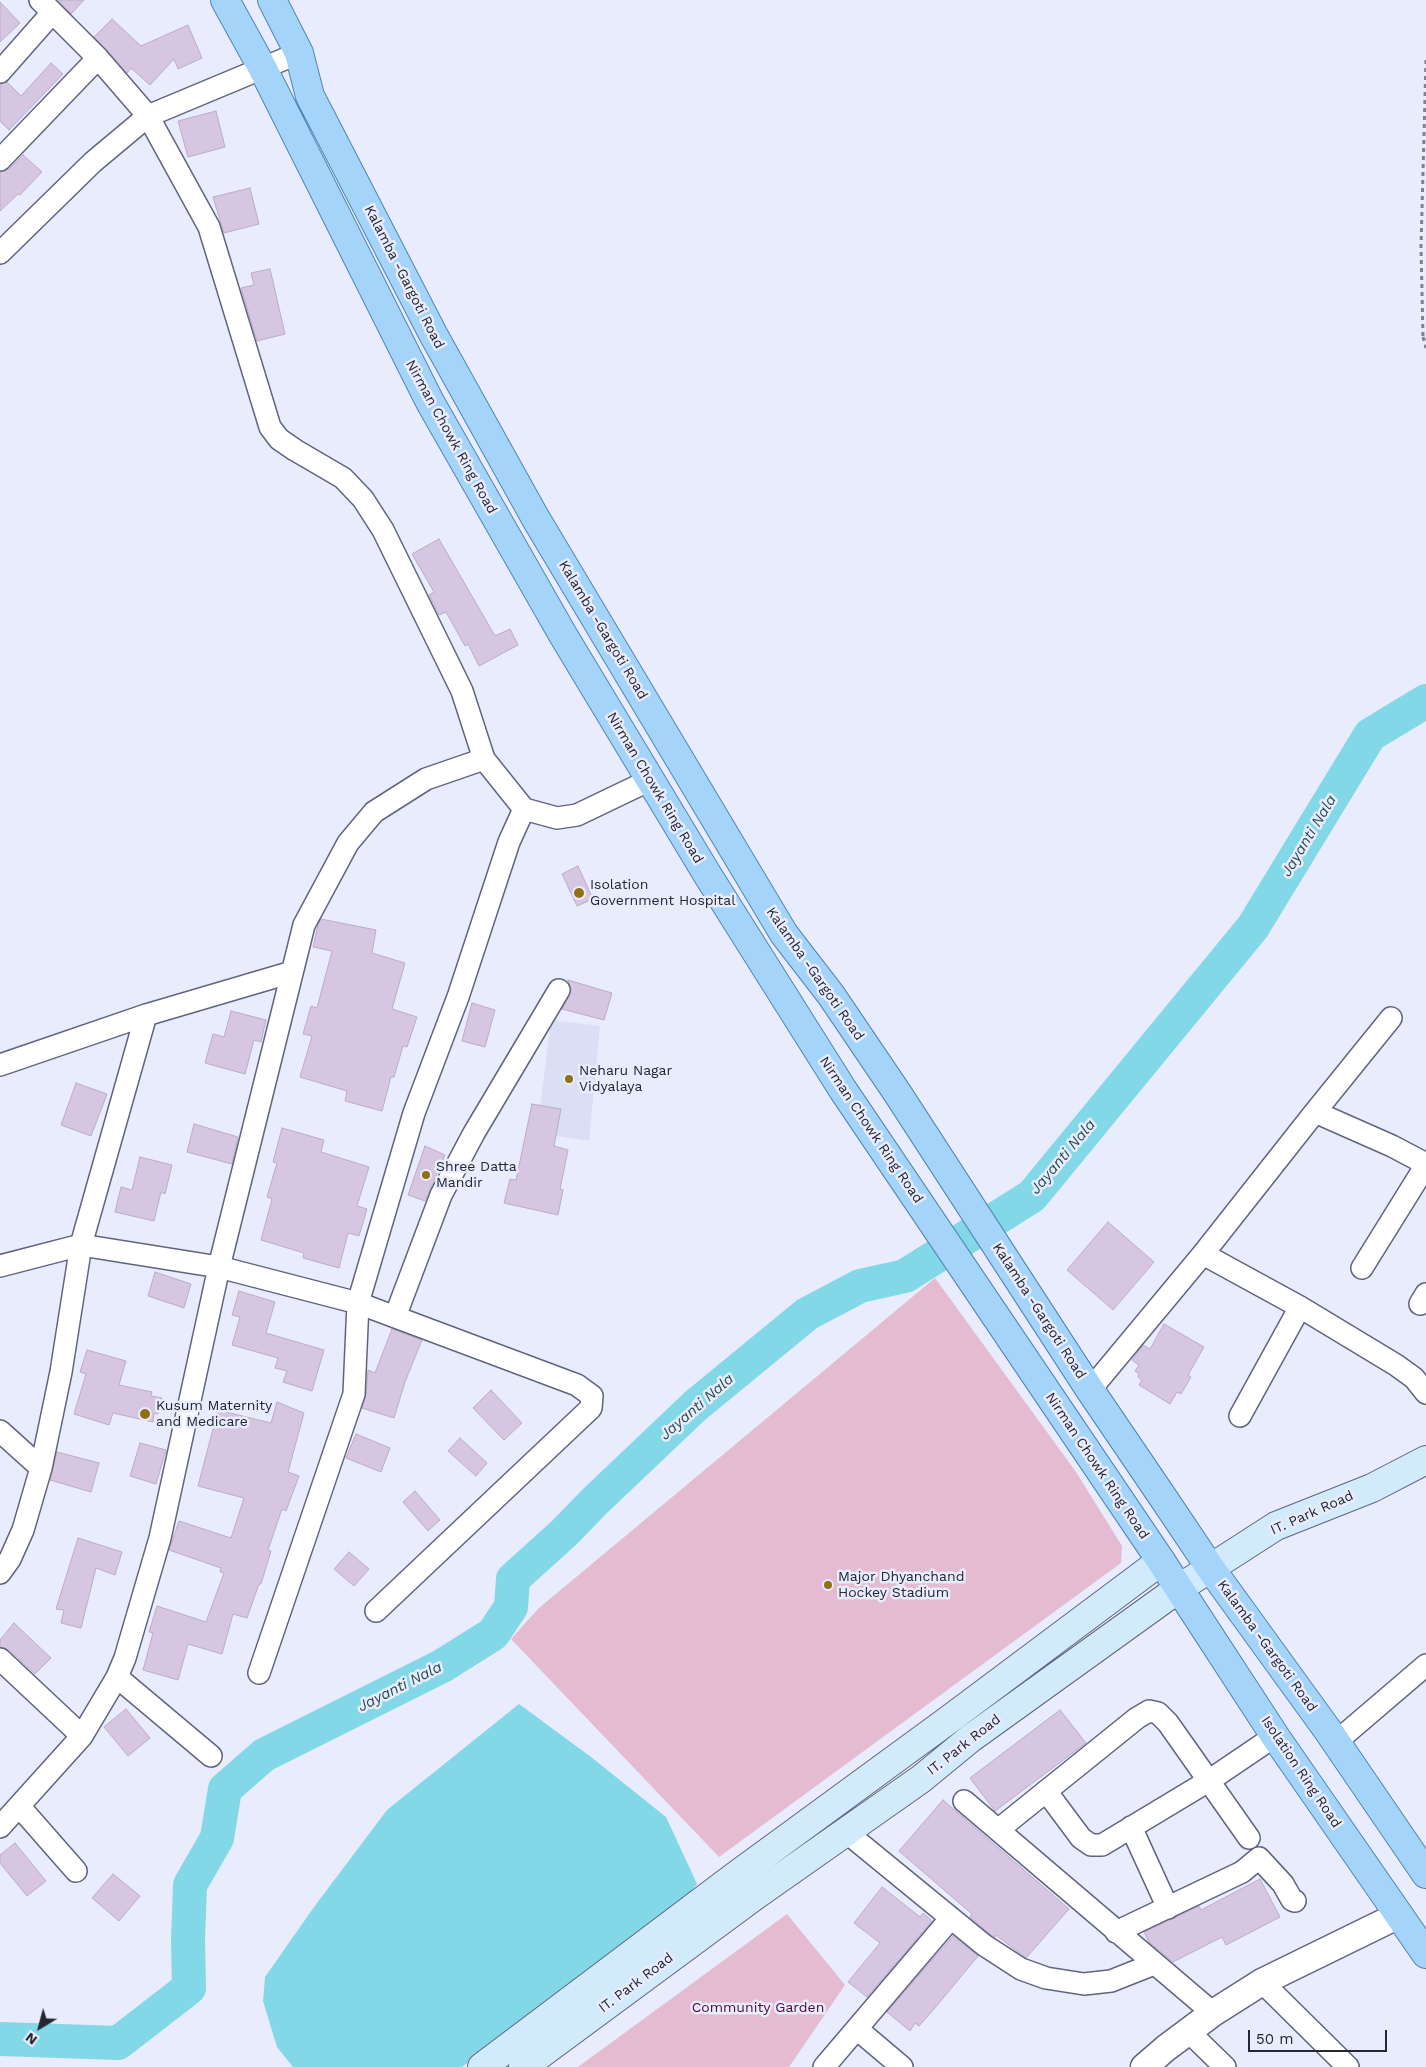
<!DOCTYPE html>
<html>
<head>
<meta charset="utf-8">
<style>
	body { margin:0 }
	#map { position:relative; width:1426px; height:2067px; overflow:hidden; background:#e8ecfd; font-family:"Work Sans",sans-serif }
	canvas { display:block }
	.north { position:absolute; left:15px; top:2002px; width:50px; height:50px; -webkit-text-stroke:4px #e8ecfd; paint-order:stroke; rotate:217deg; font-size:14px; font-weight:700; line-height:20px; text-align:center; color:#242631 }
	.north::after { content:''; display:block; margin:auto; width:18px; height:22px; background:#242631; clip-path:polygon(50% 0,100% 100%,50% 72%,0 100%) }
	.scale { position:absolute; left:1248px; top:2030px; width:139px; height:22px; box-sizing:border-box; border:2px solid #242631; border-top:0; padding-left:6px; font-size:15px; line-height:18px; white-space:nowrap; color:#242631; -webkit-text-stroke:4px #e8ecfd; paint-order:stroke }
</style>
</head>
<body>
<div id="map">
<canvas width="1426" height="2067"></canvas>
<div class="north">N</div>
<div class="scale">50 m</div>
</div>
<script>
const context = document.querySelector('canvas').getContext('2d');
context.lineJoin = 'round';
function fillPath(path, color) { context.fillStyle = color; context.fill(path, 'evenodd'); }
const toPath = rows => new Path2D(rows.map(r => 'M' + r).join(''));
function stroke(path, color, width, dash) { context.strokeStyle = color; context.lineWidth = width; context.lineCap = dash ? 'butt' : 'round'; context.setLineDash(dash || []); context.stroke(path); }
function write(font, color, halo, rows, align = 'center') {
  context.font = font + ' "Work Sans",sans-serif'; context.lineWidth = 5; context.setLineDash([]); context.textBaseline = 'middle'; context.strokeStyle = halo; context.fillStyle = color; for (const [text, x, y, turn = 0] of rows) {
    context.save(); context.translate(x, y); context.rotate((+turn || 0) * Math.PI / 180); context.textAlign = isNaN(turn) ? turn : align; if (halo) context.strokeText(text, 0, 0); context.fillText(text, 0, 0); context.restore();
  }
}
fillPath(toPath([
	[551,1020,600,1026,589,1141,537,1133]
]), '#dbdff5');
fillPath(toPath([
	[935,1278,1076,1472,1122,1546,1121,1563,719,1857,511,1639,539,1608],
	[787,1914,845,1985,789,2067,578,2067]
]), '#e4bbd1');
fillPath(toPath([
	[519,1704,591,1757,666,1817,697,1884,676,1911,462,2067,293,2067,277,2047,263,2001,265,1977,314,1907,387,1810]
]), '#82d8e7');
stroke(toPath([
	[0,2039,118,2043,189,1988,188,1939,190,1885,217,1838,225,1789,264,1755,442,1666,493,1634,511,1607,513,1579,565,1532,594,1502,695,1406,807,1314,860,1286,905,1276,1032,1196,1253,927,1370,735,1426,701]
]), '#82d8e7', 34);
const building = toPath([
	[58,0,84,0,71,14,58,0],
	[0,2,20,23,0,42,0,2],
	[112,19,141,46,188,25,202,58,178,69,174,59,150,85,131,68,127,73,94,37,112,19],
	[51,63,63,74,9,130,0,121,0,84,7,82,21,96,51,63],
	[216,111,225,147,188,157,178,121,216,111],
	[23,155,42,172,20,195,18,194,0,211,0,172,9,169,23,155],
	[250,188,259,224,224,233,213,197,250,188],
	[270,269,285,334,257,341,241,288,254,285,251,273,270,269],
	[439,539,495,636,510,629,518,645,479,666,468,644,465,646,446,612,439,615,429,595,434,592,412,554,439,539],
	[578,866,593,899,577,906,562,874,578,866],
	[321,919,376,930,372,953,405,963,392,1009,417,1017,407,1047,403,1046,394,1077,391,1077,382,1111,345,1101,347,1091,300,1077,312,1036,303,1034,311,1006,317,1008,332,951,313,947,318,925,321,919],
	[568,980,612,993,604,1020,562,1009,571,991,568,980],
	[472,1003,495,1010,485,1047,462,1041,472,1003],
	[231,1011,266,1020,261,1042,254,1040,245,1074,205,1063,213,1034,224,1037,231,1011],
	[76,1083,107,1094,91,1136,61,1125,76,1083],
	[532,1104,561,1109,554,1146,568,1150,560,1189,563,1190,558,1215,504,1203,510,1179,516,1180,532,1104],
	[194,1124,238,1137,232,1164,187,1152,194,1124],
	[282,1128,324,1140,321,1152,369,1167,357,1206,367,1209,359,1236,348,1233,339,1268,303,1258,304,1253,261,1240,272,1199,267,1197,277,1163,273,1162,282,1128],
	[425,1146,445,1155,425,1201,408,1195,425,1146],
	[140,1157,172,1165,165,1194,161,1192,154,1221,115,1212,121,1187,132,1190,140,1157],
	[1108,1222,1154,1262,1113,1310,1067,1270,1108,1222],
	[155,1272,191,1284,184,1308,148,1296,155,1272],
	[239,1291,275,1302,266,1333,324,1350,312,1391,283,1382,287,1371,275,1368,278,1358,232,1345,240,1317,232,1315,239,1291],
	[1164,1324,1204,1347,1188,1375,1191,1377,1181,1394,1177,1392,1170,1404,1139,1385,1142,1380,1138,1377,1139,1374,1135,1371,1139,1365,1132,1360,1143,1345,1150,1349,1164,1324],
	[392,1329,422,1340,405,1382,394,1418,362,1408,366,1395,368,1370,375,1373,392,1329],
	[87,1350,126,1361,119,1385,152,1392,151,1396,162,1398,158,1414,154,1413,153,1422,113,1413,109,1425,74,1414,86,1374,80,1372,87,1350],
	[491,1390,522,1423,504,1440,473,1408,491,1390],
	[277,1402,304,1413,288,1472,299,1476,286,1511,282,1509,268,1550,271,1551,261,1584,259,1584,247,1618,233,1614,222,1654,188,1644,178,1680,143,1670,153,1633,149,1632,157,1606,206,1622,224,1573,220,1572,221,1568,169,1550,179,1521,231,1538,244,1498,198,1486,218,1410,271,1423,277,1402],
	[356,1434,390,1448,381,1472,346,1458,356,1434],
	[460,1438,487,1463,476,1476,448,1451,460,1438],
	[140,1443,166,1450,156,1484,130,1476,140,1443],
	[57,1452,99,1463,91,1492,50,1480,57,1452],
	[415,1491,440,1520,428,1531,403,1502,415,1491],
	[78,1538,122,1552,115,1575,96,1568,81,1628,61,1623,64,1610,56,1609,78,1538],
	[349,1552,369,1569,354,1586,334,1569,349,1552],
	[14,1623,51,1658,35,1674,9,1650,0,1647,0,1640,14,1623],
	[126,1709,150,1738,128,1756,104,1727,126,1709],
	[1060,1710,1086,1743,995,1811,970,1778,1060,1710],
	[943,1800,1069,1909,1026,1958,996,1935,995,1937,991,1935,970,1917,972,1914,899,1851,943,1800],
	[15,1843,46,1881,27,1896,0,1863,0,1855,15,1843],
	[113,1874,140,1896,119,1921,92,1898,113,1874],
	[1260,1879,1280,1917,1226,1945,1222,1937,1173,1962,1149,1942,1144,1932,1199,1906,1201,1910,1260,1879],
	[882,1887,920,1917,923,1913,932,1921,867,1997,848,1982,880,1943,854,1923,882,1887],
	[953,1936,978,1956,934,2009,919,2026,915,2023,910,2031,887,2012,953,1936]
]);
fillPath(building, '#d6c6e1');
stroke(building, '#bbacc5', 1);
const minor = toPath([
	[40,0,98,58,148,116,209,227,270,427,279,439,295,450,343,478,363,499,383,530,462,691,484,759,524,809,557,818,577,815,650,780],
	[0,72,52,13],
	[0,160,98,58],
	[0,253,93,162,148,116,299,53],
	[0,1065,146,1015,292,972],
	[1315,1112,1391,1018],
	[1203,1254,1300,1307,1396,1365,1414,1378,1426,1393],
	[0,1266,81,1245,219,1267,358,1303,577,1385,592,1396,591,1408,376,1611],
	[1362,1268,1426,1165],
	[1420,1304,1426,1294],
	[395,1317,441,1195,474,1133,559,990],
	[1090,1390,1203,1254,1315,1112,1392,1146,1426,1164],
	[1240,1416,1300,1307],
	[0,1431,41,1468],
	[0,1573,10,1559,23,1530,41,1468,61,1372,81,1245,146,1015],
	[0,1659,82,1736],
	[259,1673,354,1394,358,1303,414,1113,458,997,509,842,524,809],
	[117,1677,211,1756],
	[1336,1742,1426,1665],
	[1046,1791,1081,1838,1091,1845,1102,1845,1210,1780,1275,1736],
	[964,1801,1213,2013],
	[19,1806,76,1871],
	[0,1827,82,1736,117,1677,125,1658,160,1538,219,1267,304,925,348,843,374,812,426,779,484,759],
	[1131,1827,1168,1908],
	[998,1830,1137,1718,1149,1711,1158,1713,1168,1723,1249,1838],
	[846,1832,984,1945,1021,1969,1046,1978,1084,1984,1111,1981,1154,1964],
	[1116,1932,1242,1872,1259,1858,1283,1884,1292,1900,1295,1901],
	[1262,1982,1348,2067],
	[857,2029,902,2067],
	[1188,2031,1225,2067],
	[824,2067,951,1918]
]);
const tertiary = toPath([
	[1144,2067,1166,2048,1213,2013,1262,1982,1399,1915]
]);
const secondary = toPath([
	[482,2067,734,1877,947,1721,1161,1561],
	[523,2067,756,1895,921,1779,971,1738,1178,1589,1276,1526,1372,1488,1426,1460]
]);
const primary = toPath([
	[225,0,263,69,430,402,563,635,707,874,843,1090,1161,1561,1275,1736,1426,1954],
	[272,0,299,53,310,96,433,334,536,519,784,934,831,995,898,1094,1090,1390,1162,1496,1211,1569,1329,1732,1426,1874]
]);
stroke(minor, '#60647e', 24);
stroke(tertiary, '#60647e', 29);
stroke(secondary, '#60647e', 30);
stroke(primary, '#5085b1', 30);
stroke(toPath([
	[1426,60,1421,247,1423,337,1426,339],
	[1423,337,1426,348]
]), '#7e818f', 3, [4, 4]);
stroke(minor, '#fff', 21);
stroke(tertiary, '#fff', 26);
stroke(secondary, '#d1eafc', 28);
stroke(primary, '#a4d4fa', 28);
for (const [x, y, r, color] of [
	[579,893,6,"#8f7015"],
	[569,1079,5,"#8f7015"],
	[426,1175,5,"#8f7015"],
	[145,1414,6,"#8f7015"],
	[828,1585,5,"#8f7015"]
]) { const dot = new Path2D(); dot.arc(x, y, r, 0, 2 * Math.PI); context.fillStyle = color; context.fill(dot); stroke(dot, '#e8ecfd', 2); }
write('14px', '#242631', '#e8ecfd', [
	["Kalamba -Gargoti Road",404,277,63],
	["Nirman Chowk Ring Road",451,437,61],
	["Kalamba -Gargoti Road",603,630,59],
	["Nirman Chowk Ring Road",655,788,59],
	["Kalamba -Gargoti Road",815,974,55],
	["Nirman Chowk Ring Road",871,1130,56],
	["Kalamba -Gargoti Road",1039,1311,57],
	["Nirman Chowk Ring Road",1097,1466,56],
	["IT. Park Road",1312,1513,-24],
	["Kalamba -Gargoti Road",1267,1646,54],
	["IT. Park Road",964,1745,-38],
	["Isolation Ring Road",1301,1772,56],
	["IT. Park Road",636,1983,-37]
]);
write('14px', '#242631', '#e8ecfd', [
	["Isolation",590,885],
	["Government Hospital",590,901],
	["Neharu Nagar",579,1071],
	["Vidyalaya",579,1087],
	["Shree Datta",436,1167],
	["Mandir",436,1183],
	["Kusum Maternity",156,1406],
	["and Medicare",156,1422],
	["Major Dhyanchand",838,1577],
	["Hockey Stadium",838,1593]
], 'left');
write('14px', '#510739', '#e8ecfd', [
	["Community Garden",758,2008]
]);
write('italic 15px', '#234b52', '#e8ecfd', [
	["Jayanti Nala",1309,836,-59],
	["Jayanti Nala",1063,1157,-50],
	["Jayanti Nala",697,1407,-41],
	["Jayanti Nala",400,1687,-27]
]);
</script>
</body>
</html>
